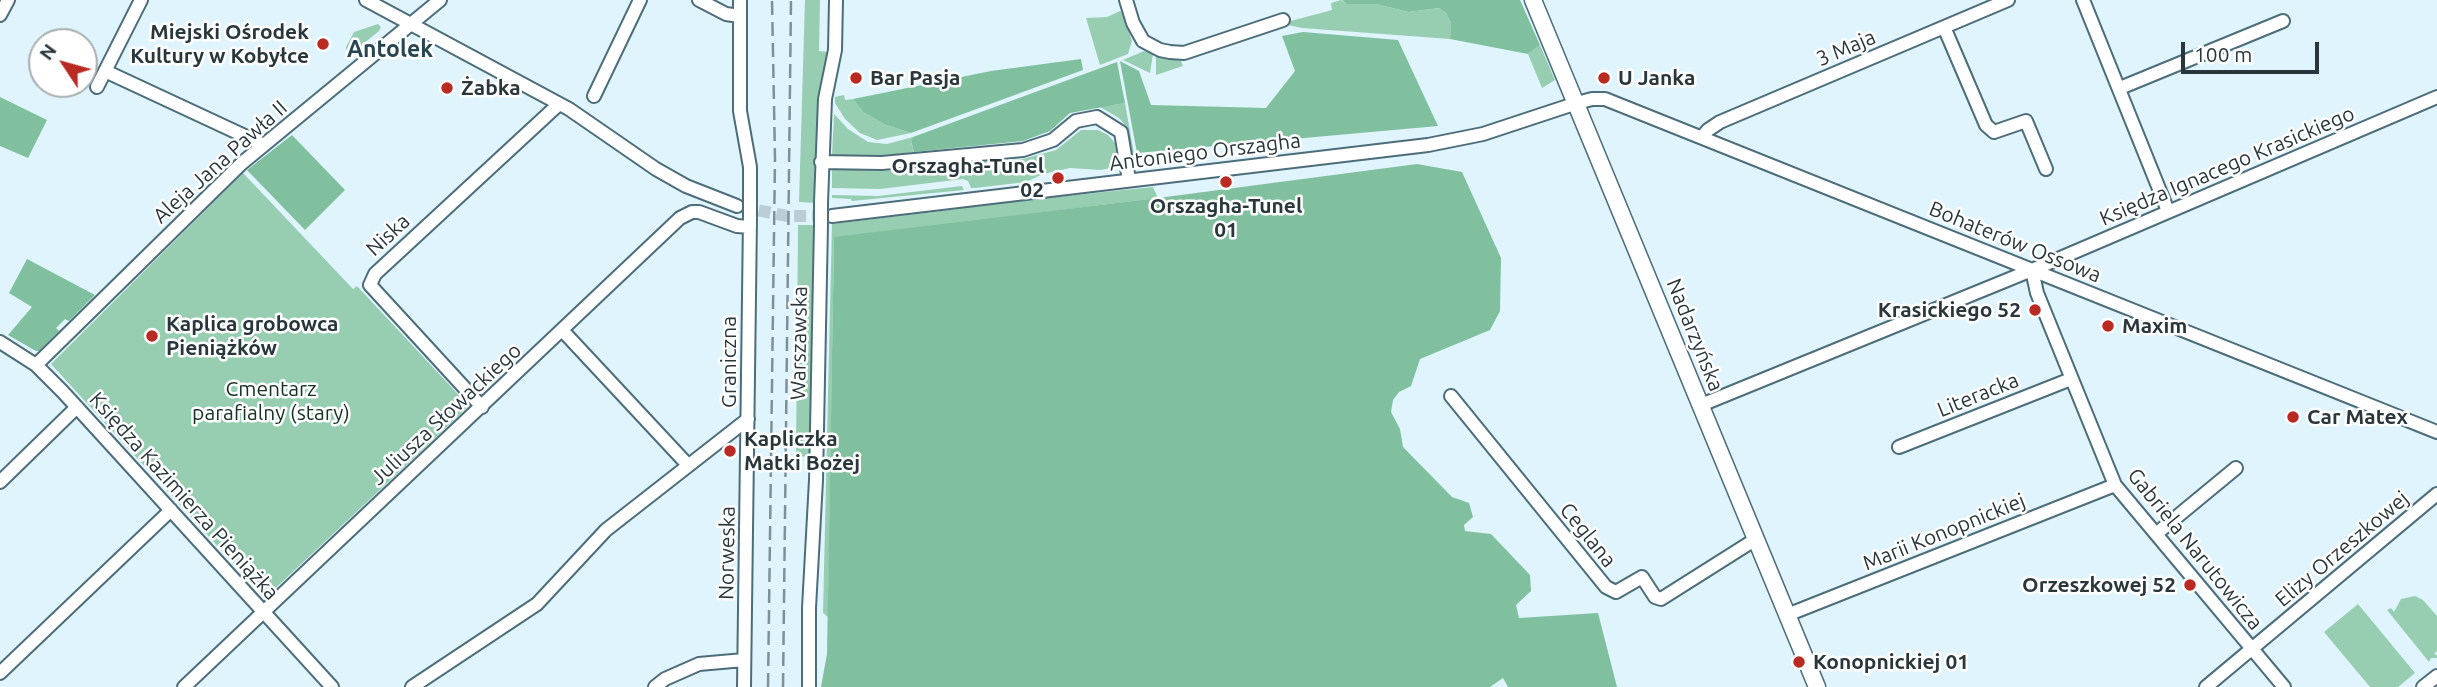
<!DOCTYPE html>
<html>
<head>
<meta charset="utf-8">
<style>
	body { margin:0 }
	#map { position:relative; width:2437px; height:687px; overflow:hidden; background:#dff4fd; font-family:Ubuntu,sans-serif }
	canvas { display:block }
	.north { position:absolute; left:28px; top:28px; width:70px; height:70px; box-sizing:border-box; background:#fff; border:2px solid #a9afb1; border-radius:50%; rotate:306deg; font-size:19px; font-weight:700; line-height:28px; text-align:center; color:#29373d }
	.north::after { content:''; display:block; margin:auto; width:24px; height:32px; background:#b92a22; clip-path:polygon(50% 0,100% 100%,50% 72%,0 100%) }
	.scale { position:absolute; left:2181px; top:42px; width:138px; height:32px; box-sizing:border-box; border:4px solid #29373d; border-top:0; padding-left:9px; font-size:21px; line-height:24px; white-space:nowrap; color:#29373d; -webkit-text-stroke:5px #fff; paint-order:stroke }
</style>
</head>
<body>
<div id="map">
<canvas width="2437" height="687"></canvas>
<div class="north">N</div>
<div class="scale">100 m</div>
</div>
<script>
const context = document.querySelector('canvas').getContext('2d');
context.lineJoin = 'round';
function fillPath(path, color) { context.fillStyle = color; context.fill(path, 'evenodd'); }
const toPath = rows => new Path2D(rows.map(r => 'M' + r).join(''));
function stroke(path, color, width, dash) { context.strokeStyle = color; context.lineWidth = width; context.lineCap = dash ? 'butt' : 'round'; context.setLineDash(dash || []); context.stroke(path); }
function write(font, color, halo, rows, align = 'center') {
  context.font = font + ' Ubuntu,sans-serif'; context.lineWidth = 5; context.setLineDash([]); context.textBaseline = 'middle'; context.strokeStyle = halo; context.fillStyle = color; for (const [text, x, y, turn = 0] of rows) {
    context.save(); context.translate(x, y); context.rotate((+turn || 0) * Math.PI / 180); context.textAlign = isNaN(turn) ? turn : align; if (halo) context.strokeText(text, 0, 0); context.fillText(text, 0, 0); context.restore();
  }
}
fillPath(toPath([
	[805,0,820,0,819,51,829,52,816,203,799,202],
	[1341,0,1347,4,1376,4,1408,12,1439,8,1446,13,1451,23,1450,39,1302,28,1288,25,1287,22,1332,10,1331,3],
	[1120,11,1123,13,1132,41,1128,54,1100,65,1086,18,1107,17],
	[378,24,381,27,379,31,352,53,347,52,346,47,354,32],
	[1540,45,1555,80,1542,88,1528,54],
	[1144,51,1153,54,1150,73,1123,60],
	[1156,56,1181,61,1183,66,1156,75],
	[844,95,845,100,853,99,863,112,886,125,911,133,877,140,860,133,845,119,835,103,835,97],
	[1125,103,1134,154,1132,154,1126,126,1119,118,1100,107],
	[834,114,848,129,868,142,887,144,913,137,911,142,914,152,882,156,832,155],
	[1081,130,1098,130,1108,135,1115,143,1118,167,1100,170,1070,168,1043,174,1026,182,975,188,971,188,968,181,963,179,880,189,832,188,832,169,885,171,1023,159,1056,150],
	[243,173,353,289,357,286,469,406,265,598,51,364],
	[962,186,964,190,852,201,851,199,832,198,832,195,878,196],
	[1153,187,1158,198,834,238,828,617,823,613,832,224,957,209,958,207],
	[798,225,815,225,815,240,812,456,796,457],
	[2415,596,2423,600,2437,616,2437,651,2434,654,2437,655,2437,658,2431,658,2429,662,2387,610,2391,608,2394,612,2401,599],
	[2358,604,2415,673,2398,687,2370,687,2324,632]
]), '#97ceb1');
fillPath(toPath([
	[1342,0,1520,0,1540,45,1528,54,1450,39,1451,23,1446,13,1439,8,1408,12,1376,4,1347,4],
	[1303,32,1398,40,1438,126,1137,153,1120,61,1139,71,1151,105,1266,108,1295,71,1282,36],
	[1081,59,1083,70,911,133,886,125,863,112,853,99,991,71],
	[1117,62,1125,103,1070,113,1050,131,1023,141,914,152,911,141,913,137],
	[0,97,47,120,28,158,0,146],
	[292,135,345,190,305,230,247,170],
	[1417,164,1462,172,1501,258,1500,311,1490,330,1420,359,1411,386,1399,392,1393,400,1391,412,1400,429,1403,447,1452,497,1469,503,1473,517,1464,525,1465,531,1491,534,1530,575,1531,591,1516,605,1519,618,1598,613,1617,687,1508,687,1503,678,1490,687,821,687,827,654,834,237,1158,198],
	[27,259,95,295,69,321,65,319,56,328,59,331,39,351,36,351,8,335,32,307,9,293]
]), '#80c09e');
stroke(toPath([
	[741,207,787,216,830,216]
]), '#bbced7', 12, [12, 6]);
const minor = toPath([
	[366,0,569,109,656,169,686,186,737,206],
	[699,0,726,14,740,16],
	[740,0,740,111,750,167,750,195],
	[1126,0,1133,23,1143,41,1160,50,1170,52,1184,53,1283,20],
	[2083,0,2168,211],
	[0,15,8,0],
	[1944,27,1986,125,1994,132,2026,121,2046,169],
	[105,71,264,145],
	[97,87,141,0],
	[2120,88,2283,21],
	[594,96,640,0],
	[1702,137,1708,130,1720,122,2008,0],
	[821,162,882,163,1023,150,1053,140,1076,121,1097,117,1121,132,1129,180],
	[821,202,825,99,835,50,836,0],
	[832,216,1428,145,1483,134,1577,103,1592,99,1605,99,2437,432],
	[2032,270,2037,293,2115,485,2284,687],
	[562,330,687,464],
	[0,342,36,365,63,392,332,687],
	[36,365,242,163,440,0],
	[1451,396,1606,587,1616,592,1642,577,1655,597,1661,599,1756,539],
	[1701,405,2044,265,2437,97],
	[482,407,370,285,375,274,559,104],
	[1899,447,2071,379],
	[0,482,77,407],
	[2156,534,2236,468],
	[1787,615,2115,485],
	[0,673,171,510],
	[184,687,680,218,692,212,699,212,737,226,750,227],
	[412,687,537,604,606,530,748,419],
	[655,687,665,679,699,664,744,660],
	[744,687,750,218],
	[809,687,809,608,816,480,821,224],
	[2206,687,2437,494],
	[2423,687,2437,676]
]);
const major = toPath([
	[1533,0,1817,687]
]);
stroke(minor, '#4d6d7a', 16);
stroke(major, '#4d6d7a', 19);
stroke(minor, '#fff', 12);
stroke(major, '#fff', 16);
stroke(toPath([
	[768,687,775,158,772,0],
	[783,687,791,0]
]), '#7f9198', 2.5, [14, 7]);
const minorBridge = toPath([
	[750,217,750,195],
	[821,224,821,202]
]);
stroke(minorBridge, '#4d6d7a', 16, []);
stroke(minorBridge, '#fff', 12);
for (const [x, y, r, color] of [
	[323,44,7,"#b92a22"],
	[856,78,7,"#b92a22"],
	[1604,78,7,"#b92a22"],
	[447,88,7,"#b92a22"],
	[1058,178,7,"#b92a22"],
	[1226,182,7,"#b92a22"],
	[2035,310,7,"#b92a22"],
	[2108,326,7,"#b92a22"],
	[152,336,7,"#b92a22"],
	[2293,417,7,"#b92a22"],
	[730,451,7,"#b92a22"],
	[2190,585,7,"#b92a22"],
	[1799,662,7,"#b92a22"]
]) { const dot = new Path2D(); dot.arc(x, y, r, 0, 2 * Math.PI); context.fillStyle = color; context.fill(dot); stroke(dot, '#fff', 2.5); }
write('bold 21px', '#29373d', '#fff', [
	["Miejski Ośrodek",309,32,"right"],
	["Kultury w Kobyłce",309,56,"right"],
	["Bar Pasja",870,78],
	["U Janka",1618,78],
	["Żabka",461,88],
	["Orszagha-Tunel",1044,166,"right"],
	["02",1044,190,"right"],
	["Orszagha-Tunel",1226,206,"center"],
	["01",1226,230,"center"],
	["Krasickiego 52",2021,310,"right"],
	["Kaplica grobowca",166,324],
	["Pieniążków",166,348],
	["Maxim",2122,326],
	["Car Matex",2307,417],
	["Kapliczka",744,439],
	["Matki Bożej",744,463],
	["Orzeszkowej 52",2176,585,"right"],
	["Konopnickiej 01",1813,662]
], 'left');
write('21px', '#29373d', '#fff', [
	["3 Maja",1846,48,-23],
	["Antoniego Orszagha",1205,152,-7],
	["Aleja Jana Pawła II",220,162,-42],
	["Księdza Ignacego Krasickiego",2227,166,-23],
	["Niska",388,235,-43],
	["Bohaterów Ossowa",2015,242,22],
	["Nadarzyńska",1695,335,68],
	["Warszawska",799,343,-89],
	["Graniczna",729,362,-90],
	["Literacka",1978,395,-22],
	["Juliusza Słowackiego",446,414,-43],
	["Księdza Kazimierza Pieniążka",184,496,48],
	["Marii Konopnickiej",1944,532,-22],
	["Ceglana",1588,535,51],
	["Gabriela Narutowicza",2195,549,51],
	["Elizy Orzeszkowej",2342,549,-40],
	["Norweska",727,553,-89]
]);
write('21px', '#143123', '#fff', [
	["Cmentarz",271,389],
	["parafialny (stary)",271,413]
]);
write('bold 23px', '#264551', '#fff', [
	["Antolek",390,49]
]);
</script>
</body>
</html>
